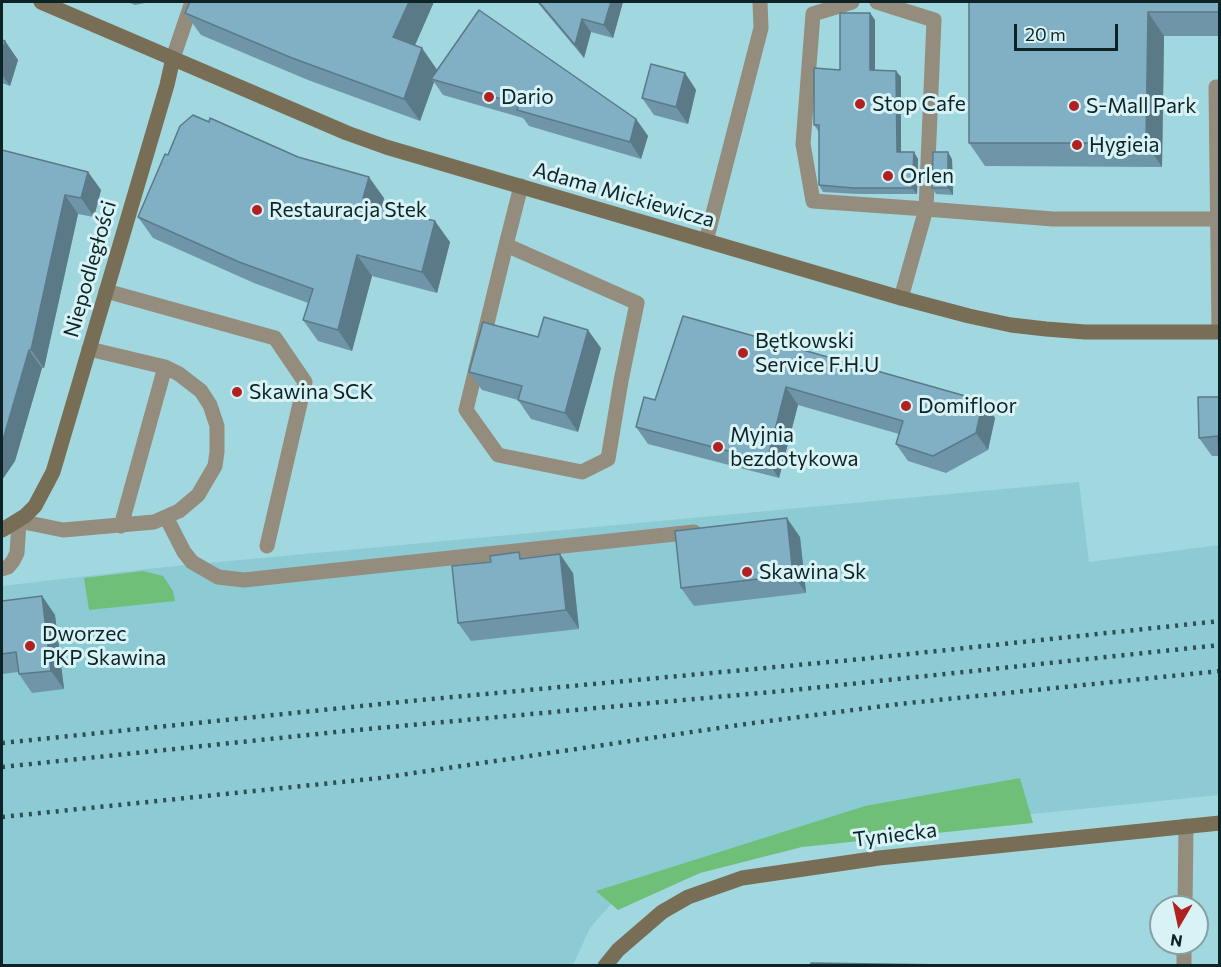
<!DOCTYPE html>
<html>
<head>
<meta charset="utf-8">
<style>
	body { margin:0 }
	#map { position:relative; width:1221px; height:967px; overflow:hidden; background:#a1d7de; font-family:Commissioner,sans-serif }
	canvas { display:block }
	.frame { position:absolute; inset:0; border:3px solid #0d2326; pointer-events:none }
	.north { position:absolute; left:1149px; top:895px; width:60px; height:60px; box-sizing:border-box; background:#d8f3f6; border:2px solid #87a0a3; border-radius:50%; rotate:189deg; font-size:16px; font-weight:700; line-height:24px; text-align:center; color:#0d2326 }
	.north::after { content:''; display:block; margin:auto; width:21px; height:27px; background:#b22122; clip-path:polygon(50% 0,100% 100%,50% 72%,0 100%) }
	.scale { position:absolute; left:1014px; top:24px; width:104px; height:27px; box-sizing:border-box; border:3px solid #0d2326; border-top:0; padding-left:8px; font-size:18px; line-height:21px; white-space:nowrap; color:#0d2326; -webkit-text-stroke:4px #d8f3f6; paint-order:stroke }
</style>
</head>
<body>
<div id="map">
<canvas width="1221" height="967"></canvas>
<div class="frame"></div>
<div class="north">N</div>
<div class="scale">20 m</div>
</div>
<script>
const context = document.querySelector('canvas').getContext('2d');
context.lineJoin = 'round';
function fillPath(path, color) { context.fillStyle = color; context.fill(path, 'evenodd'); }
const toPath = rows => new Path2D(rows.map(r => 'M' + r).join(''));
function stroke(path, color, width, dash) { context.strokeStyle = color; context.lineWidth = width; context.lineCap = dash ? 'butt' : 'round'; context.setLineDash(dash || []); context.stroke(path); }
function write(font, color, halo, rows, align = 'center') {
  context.font = font + ' Commissioner,sans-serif'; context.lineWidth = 6; context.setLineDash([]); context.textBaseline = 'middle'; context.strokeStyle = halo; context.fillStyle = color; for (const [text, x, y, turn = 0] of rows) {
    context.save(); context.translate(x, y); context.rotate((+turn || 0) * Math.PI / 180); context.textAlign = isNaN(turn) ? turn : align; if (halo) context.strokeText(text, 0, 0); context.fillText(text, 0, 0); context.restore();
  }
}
fillPath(toPath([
	[1079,482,1089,562,1219,545,1219,795,766,841,620,894,590,928,573,965,2,965,2,586,165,567]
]), '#8ccbd3');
fillPath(toPath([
	[143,571,163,576,173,591,175,601,89,610,84,578],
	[1020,778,1033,823,802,847,700,873,618,910,596,891,865,806]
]), '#70bf79');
stroke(toPath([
	[852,2,813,14,803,144,813,201,926,209,934,20,877,2],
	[506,245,637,303,621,381,608,459,582,472,498,455,466,410,506,245,521,186],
	[106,291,275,338,305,382,267,546],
	[901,298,926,209,1053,219,1217,219],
	[1219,332,1216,87,1220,87],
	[166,517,184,552,192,562,218,577,244,580,694,532],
	[121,526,165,367],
	[2,569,8,567,13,561,17,553,19,521,63,530,154,522,179,511,198,495,215,466,217,452,217,426,210,405,201,391,179,374,165,367,89,349]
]), '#948c7c', 15);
stroke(toPath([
	[173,58,192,2],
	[706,241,761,28,760,2],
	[1185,907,1186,826],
	[1184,966,1184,943]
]), '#948c7c', 15);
stroke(toPath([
	[41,2,347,133,386,147,901,298,969,316,1011,325,1046,329,1085,332,1220,332],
	[2,530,25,516,35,506,53,472,167,85,173,58],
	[605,966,618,950,662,912,688,897,742,878,879,858,1220,823]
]), '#786e55', 15);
stroke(toPath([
	[2,743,410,701,862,659,1220,621],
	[2,767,346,731,793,690,1220,645],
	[2,817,380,778,746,724,899,704,1220,671]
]), '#304d51', 4.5, [3, 6]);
fillPath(toPath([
	[128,2,150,2,135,5],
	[537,2,623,2,613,38,591,32,584,58],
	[969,2,1220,2,1220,36,1164,36,1162,167,985,166,969,143],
	[185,13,415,45,437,70,636,119,648,136,641,159,529,126,523,118,443,95,434,82,420,121,308,80,201,35],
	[870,13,875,20,875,70,896,71,901,77,901,152,918,159,917,194,858,194,823,192,819,185,819,132,814,125,840,70],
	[2,40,5,41,18,60,10,86,2,83],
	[685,73,696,90,688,124,654,115,642,98],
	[2,150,88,172,101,190,94,217,78,214,44,368,42,368,15,461,2,480],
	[168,155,384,198,382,207,450,242,437,293,372,276,352,351,318,341,303,320,308,303,254,283,153,238,138,217],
	[952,159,953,195,936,194,932,188],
	[683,316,983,401,995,418,988,450,946,473,908,461,896,444,899,434,798,405,779,478,648,444,636,427,655,400],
	[538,337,601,348,578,432,531,419,518,400,482,390,469,372],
	[1220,397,1220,470,1218,456,1212,456,1199,438],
	[800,537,806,593,694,606,681,588],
	[519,552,523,558,573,573,579,629,471,641,458,623,491,562],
	[42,596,55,615,64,689,32,693,19,674,18,672,2,674,2,601]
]), '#6f96a8');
fillPath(toPath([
	[409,2,434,2,409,59,393,37],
	[611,2,623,2,613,38,604,25],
	[1148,12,1164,36,1162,167,1146,143],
	[870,13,875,20,875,77,870,70],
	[582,19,591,32,584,58,575,45],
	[5,41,18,60,10,86,2,75,2,53],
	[422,48,438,71,431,79,434,82,420,121,404,99],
	[896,71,901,77,901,158,897,152],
	[685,73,696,90,688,124,676,107],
	[636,119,648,136,641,159,630,142],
	[914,152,918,159,917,194,912,188],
	[948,152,952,159,953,195,948,188],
	[88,172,101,190,94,217,81,198],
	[369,177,384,198,379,216,381,224,363,198],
	[65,195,78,214,44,368,31,350],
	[435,221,450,242,437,293,422,272],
	[357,255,372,276,352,351,338,330],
	[588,330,601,348,578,432,565,413],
	[29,350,42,368,15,461,2,480,2,443],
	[786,387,798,405,779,478,767,461],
	[983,401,995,418,988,450,976,433],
	[787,518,800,537,806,593,793,575],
	[560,554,573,573,579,629,566,610],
	[42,596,55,615,64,689,51,671]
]), '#5a7a88');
const building = toPath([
	[190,2,409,2,393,37,422,48,404,99,292,58,185,13,190,2],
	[539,2,611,2,604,25,582,19,575,45,539,2],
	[969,2,1220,2,1220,12,1148,12,1146,143,969,143,969,2],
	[479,10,636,119,630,142,517,110,519,104,431,79,479,10],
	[840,13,870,13,870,70,896,71,897,152,914,152,912,188,853,188,819,185,819,125,814,125,814,68,840,70,840,13],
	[2,40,5,41,2,53,2,40],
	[651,64,685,73,676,107,642,98,651,64],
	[193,115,209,122,210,118,298,157,369,177,363,198,367,199,366,203,435,221,422,272,357,255,338,330,303,320,313,289,239,262,138,217,165,154,168,155,180,126,193,115],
	[2,150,88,172,81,198,65,195,31,350,29,350,2,443,2,150],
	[933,152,948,152,948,188,932,188,933,152],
	[683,316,983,401,976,433,933,456,896,444,903,421,786,387,767,461,636,427,644,397,655,400,683,316],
	[544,317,588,330,565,413,518,400,522,386,469,372,483,322,538,337,544,317],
	[1198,397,1220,397,1220,469,1218,436,1199,438,1198,397],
	[787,518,793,575,681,588,675,531,787,518],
	[519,552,520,559,560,554,566,610,458,623,452,566,491,562,490,556,519,552],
	[42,596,51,671,19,674,16,652,2,654,2,601,42,596],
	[811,963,1016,966,811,966,811,963]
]);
fillPath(building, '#81afc3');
stroke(building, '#5a7a88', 1.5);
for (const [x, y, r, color] of [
	[489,97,6,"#b22122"],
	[860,104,6,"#b22122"],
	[1074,106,6,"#b22122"],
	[1077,145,6,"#b22122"],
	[888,176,6,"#b22122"],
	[257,210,6,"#b22122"],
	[743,353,6,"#b22122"],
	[237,392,6,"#b22122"],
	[906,406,6,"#b22122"],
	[718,447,6,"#b22122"],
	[747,572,6,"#b22122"],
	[30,646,6,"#b22122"]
]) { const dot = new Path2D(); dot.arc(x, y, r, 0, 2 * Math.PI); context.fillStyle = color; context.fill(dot); stroke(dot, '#d8f3f6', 2); }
write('21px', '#0d2326', '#d8f3f6', [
	["Dario",501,97],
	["Stop Cafe",872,104],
	["S-Mall Park",1086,106],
	["Hygieia",1089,145],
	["Orlen",900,176],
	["Restauracja Stek",269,210],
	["Bętkowski",755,341],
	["Service F.H.U",755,365],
	["Skawina SCK",249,392],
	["Domifloor",918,406],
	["Myjnia",730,435],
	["bezdotykowa",730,459],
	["Skawina Sk",759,572],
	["Dworzec",42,634],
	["PKP Skawina",42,658]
], 'left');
write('21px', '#0d2326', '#d8f3f6', [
	["Adama Mickiewicza",624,195,16],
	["Niepodległości",90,269,-74],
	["Tyniecka",895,835,-7]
]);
</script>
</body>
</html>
